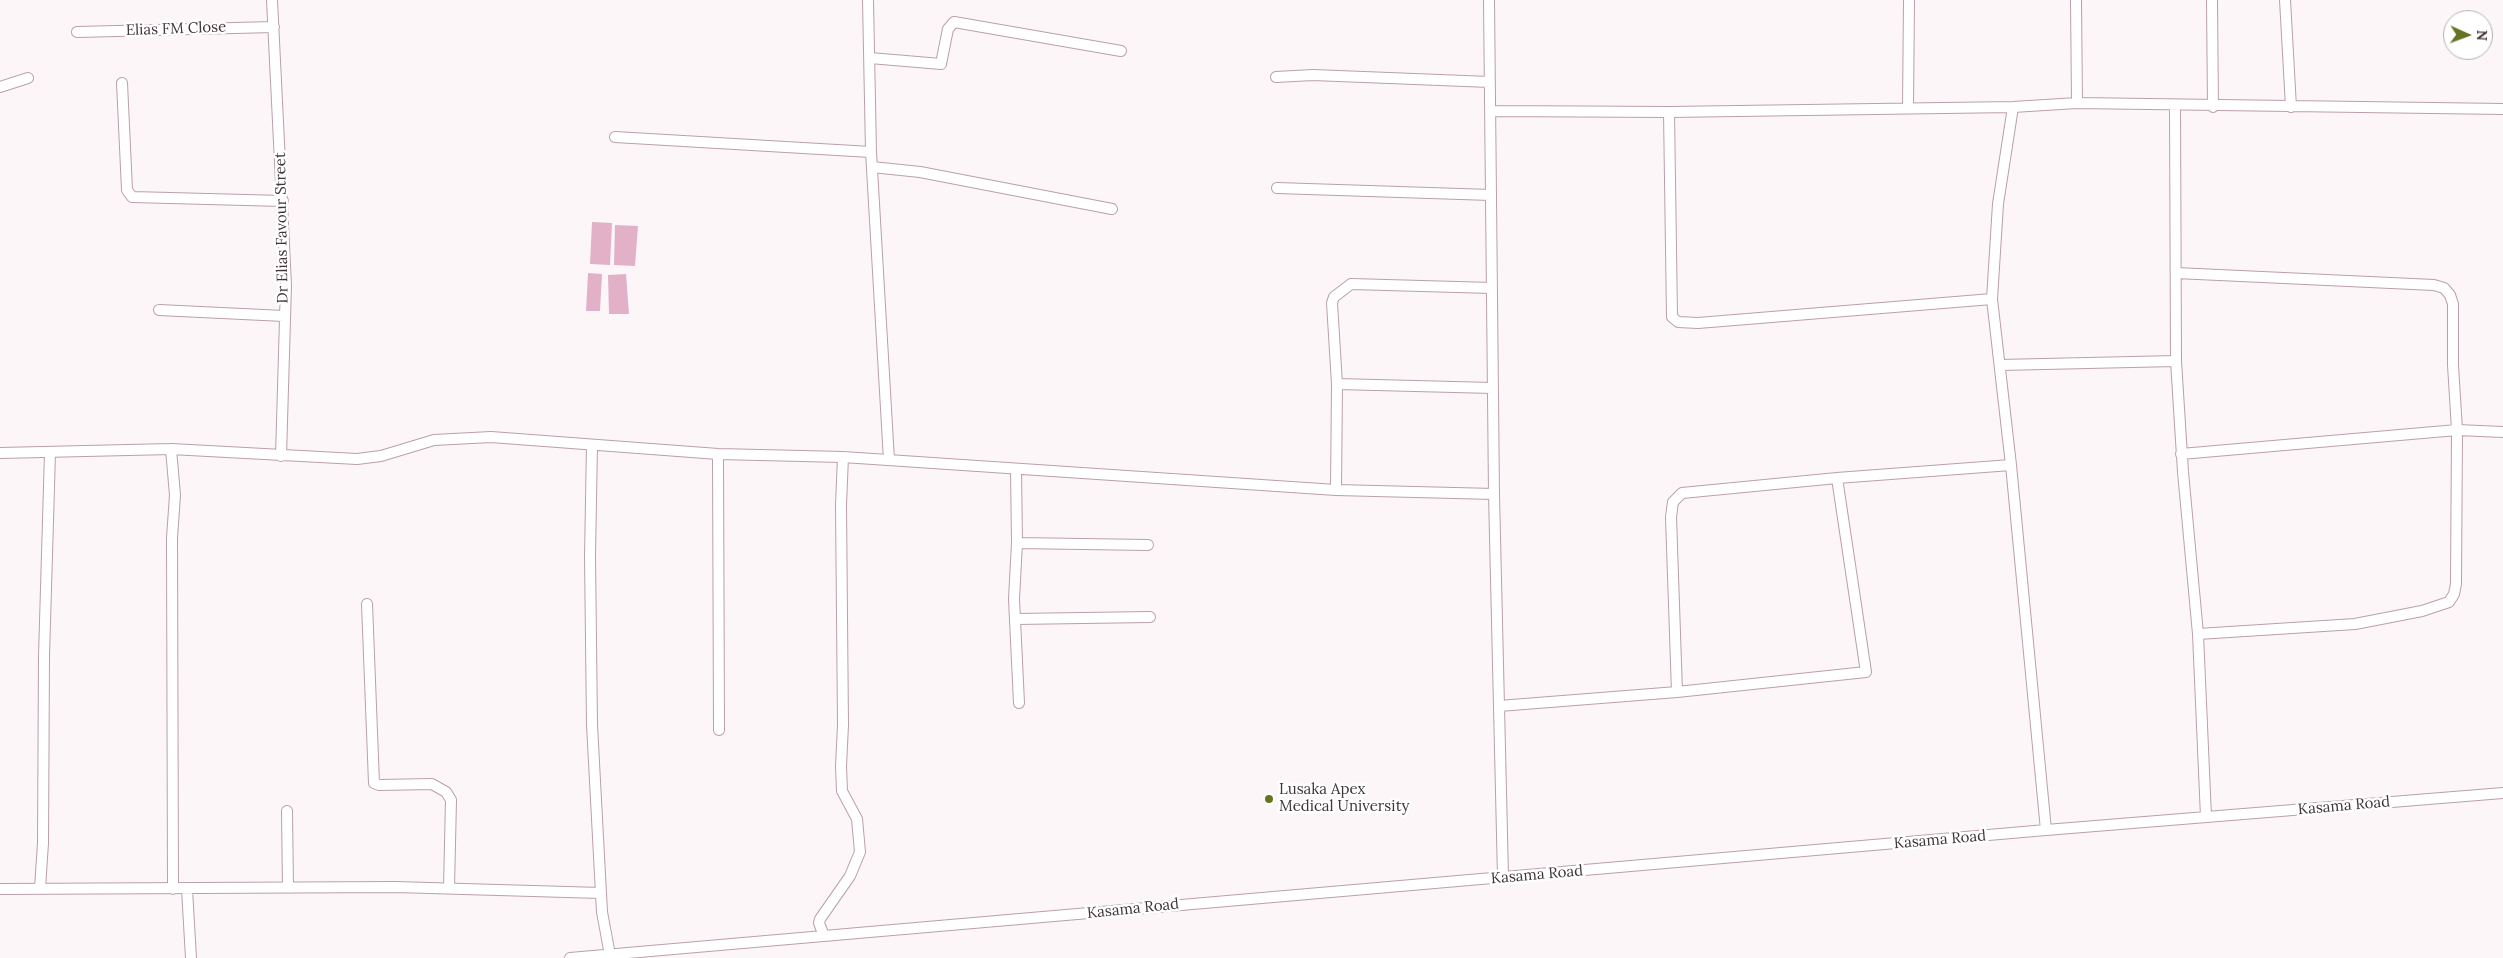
<!DOCTYPE html>
<html>
<head>
<meta charset="utf-8">
<style>
	body { margin:0 }
	#map { position:relative; width:2503px; height:958px; overflow:hidden; background:#fcf6f9; font-family:Lora,serif }
	canvas { display:block }
	.north { position:absolute; left:2443px; top:10px; width:50px; height:50px; box-sizing:border-box; background:#fff; border:1px solid #b3aeb0; border-radius:50%; rotate:92deg; font-size:14px; font-weight:700; line-height:20px; text-align:center; color:#40343a }
	.north::after { content:''; display:block; margin:auto; width:18px; height:22px; background:#647421; clip-path:polygon(50% 0,100% 100%,50% 72%,0 100%) }
</style>
</head>
<body>
<div id="map">
<canvas width="2503" height="958"></canvas>
<div class="north">N</div>
</div>
<script>
const context = document.querySelector('canvas').getContext('2d');
context.lineJoin = 'round';
function fillPath(path, color) { context.fillStyle = color; context.fill(path, 'evenodd'); }
const toPath = rows => new Path2D(rows.map(r => 'M' + r).join(''));
function stroke(path, color, width, dash) { context.strokeStyle = color; context.lineWidth = width; context.lineCap = dash ? 'butt' : 'round'; context.setLineDash(dash || []); context.stroke(path); }
function write(font, color, halo, rows, align = 'center') {
  context.font = font + ' Lora,serif'; context.lineWidth = 5; context.setLineDash([]); context.textBaseline = 'middle'; context.strokeStyle = halo; context.fillStyle = color; for (const [text, x, y, turn = 0] of rows) {
    context.save(); context.translate(x, y); context.rotate((+turn || 0) * Math.PI / 180); context.textAlign = isNaN(turn) ? turn : align; if (halo) context.strokeText(text, 0, 0); context.fillText(text, 0, 0); context.restore();
  }
}
fillPath(toPath([
	[592,222,612,223,610,265,590,264],
	[615,225,638,226,635,266,614,265],
	[588,273,602,274,600,311,586,311],
	[626,274,629,314,609,314,608,275]
]), '#e2b1c8');
const minor = toPath([
	[272,0,286,285,281,456],
	[868,0,871,152,889,460],
	[1489,0,1494,494,1503,877],
	[2076,0,2077,103],
	[2212,0,2213,107],
	[2285,0,2291,107],
	[77,32,274,27],
	[870,58,941,64,948,29,954,22,1121,51],
	[1276,77,1313,75,1490,82],
	[122,83,127,190,132,197,283,201],
	[0,87,28,78],
	[2175,106,2176,361,2183,472,2198,634,2206,817],
	[2013,107,1998,204,1992,299,2011,465,2046,830],
	[1908,108,1909,0],
	[1491,111,1669,112,2013,107,2077,103,2503,109],
	[1669,112,1672,317,1678,322,1698,323,1992,299],
	[615,137,871,152],
	[872,167,920,172,1112,209],
	[1277,188,1491,195],
	[2176,273,2434,285,2444,288,2450,295,2453,304,2453,365,2457,430,2456,584,2454,594,2449,602,2422,611,2355,624,2198,634],
	[159,310,284,316],
	[2000,365,2176,361],
	[1337,384,1493,388],
	[592,445,590,556,592,725,602,912,610,955],
	[171,449,175,495,172,538,173,889],
	[0,453,171,449,357,459,381,456,434,440,491,437,718,454,843,457,1336,490,1494,494],
	[718,454,719,730],
	[2181,454,2457,430,2503,432],
	[1016,469,1017,543,1014,599,1019,703],
	[1336,490,1337,384,1332,303,1334,297,1351,284,1492,288],
	[1017,543,1148,545],
	[367,604,374,783,379,785,432,784,446,792,451,800,449,888],
	[1016,619,1150,617],
	[1677,692,1671,517,1673,502,1682,493,1837,478,2011,465],
	[1499,706,1677,692,1866,672,1837,478],
	[287,811,288,888],
	[40,888,43,843,44,656,50,453],
	[0,889,395,887,601,893],
	[187,889,191,958],
	[824,936,819,923,820,919,850,876,860,852,857,819,842,791,841,766,843,725,841,505,843,457],
	[570,958,2046,830,2503,793]
]);
stroke(minor, '#bb9fac', 12);
stroke(minor, '#fff', 10);
for (const [x, y, r, color] of [
	[1269,799,5,"#647421"]
]) { const dot = new Path2D(); dot.arc(x, y, r, 0, 2 * Math.PI); context.fillStyle = color; context.fill(dot); stroke(dot, '#fff', 2); }
write('15px', '#40343a', '#fff', [
	["Elias FM Close",176,29,-2],
	["Dr Elias Favour Street",282,228,-91],
	["Kasama Road",2344,806,-5],
	["Kasama Road",1940,840,-5],
	["Kasama Road",1537,875,-5],
	["Kasama Road",1133,909,-6]
]);
write('15px', '#40343a', '#fff', [
	["Lusaka Apex",1279,790],
	["Medical University",1279,807]
], 'left');
</script>
</body>
</html>
